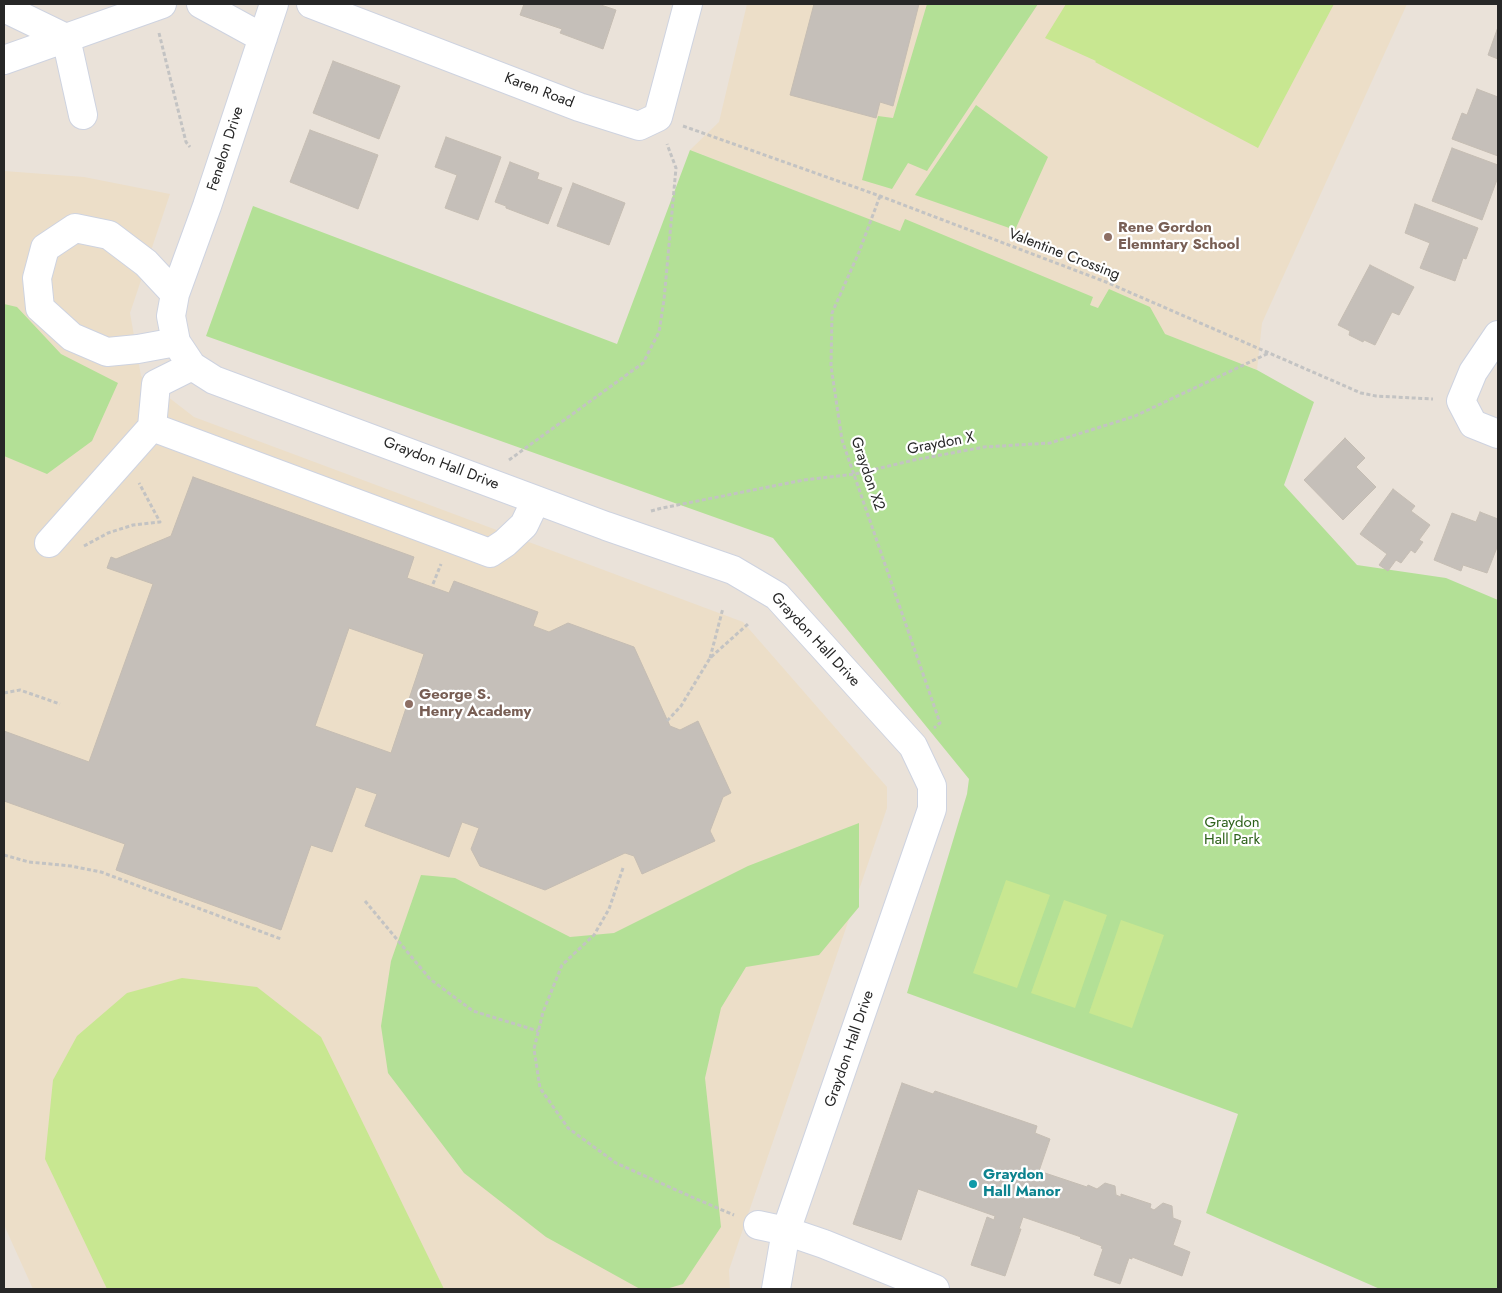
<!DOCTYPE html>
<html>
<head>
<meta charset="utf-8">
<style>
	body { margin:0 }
	#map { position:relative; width:1502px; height:1293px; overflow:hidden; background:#eae2d9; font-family:Jost,sans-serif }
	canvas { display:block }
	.frame { position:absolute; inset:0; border:5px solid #272727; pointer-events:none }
</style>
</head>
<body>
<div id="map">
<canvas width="1502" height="1293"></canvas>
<div class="frame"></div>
</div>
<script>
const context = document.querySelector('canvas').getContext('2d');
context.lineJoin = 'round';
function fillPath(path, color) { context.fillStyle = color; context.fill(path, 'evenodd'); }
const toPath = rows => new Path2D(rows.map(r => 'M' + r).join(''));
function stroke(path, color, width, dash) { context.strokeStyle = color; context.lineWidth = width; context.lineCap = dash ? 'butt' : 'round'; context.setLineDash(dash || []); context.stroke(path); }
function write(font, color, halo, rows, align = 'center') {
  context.font = font + ' Jost,sans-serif'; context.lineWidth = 4.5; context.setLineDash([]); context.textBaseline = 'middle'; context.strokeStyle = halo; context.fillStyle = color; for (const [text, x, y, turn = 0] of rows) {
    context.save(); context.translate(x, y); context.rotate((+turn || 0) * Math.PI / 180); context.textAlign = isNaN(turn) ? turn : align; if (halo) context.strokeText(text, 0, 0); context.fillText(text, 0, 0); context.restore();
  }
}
fillPath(toPath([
	[747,4,1407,4,1262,323,1257,370,690,150,719,122],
	[4,171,84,177,170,194,130,313,141,376,194,417,743,622,887,787,887,808,729,1270,730,1289,33,1289,4,1225]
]), '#ecdec8');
fillPath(toPath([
	[927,4,1038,4,927,171,908,163,892,189,862,180,878,116,893,118],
	[976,105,1048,157,1015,230,915,195],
	[690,150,900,231,905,219,1093,297,1090,305,1098,308,1109,289,1150,307,1165,334,1257,370,1314,402,1284,485,1357,565,1446,578,1498,600,1498,1289,1380,1289,1206,1213,1238,1114,907,993,967,794,969,779,773,538,206,336,253,206,617,344],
	[4,304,17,307,61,354,118,383,92,441,47,474,4,456],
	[859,823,859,907,819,955,746,967,721,1008,705,1078,721,1227,683,1284,666,1289,640,1289,546,1237,464,1173,388,1073,381,1026,391,961,421,875,455,878,570,937,614,933,748,866]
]), '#b3e096');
fillPath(toPath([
	[1066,4,1334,4,1258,148,1095,62,1096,61,1045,38],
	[1006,880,1050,895,1017,988,973,973],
	[1064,900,1107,915,1075,1008,1031,993],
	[1121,920,1164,935,1132,1028,1089,1013],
	[182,978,257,987,321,1037,444,1289,107,1289,45,1159,53,1080,77,1036,127,993]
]), '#c8e791');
const building = toPath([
	[524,4,598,4,616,10,603,49,560,33,562,29,520,15,524,4],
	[814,4,919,4,893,106,880,102,876,118,790,95,814,4],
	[1498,27,1498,59,1488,55,1498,27],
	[333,61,400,86,379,139,313,113,333,61],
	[1477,89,1498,97,1498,156,1452,139,1462,113,1467,115,1477,89],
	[310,130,378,155,358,209,290,182,310,130],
	[446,137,501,157,478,220,445,208,457,175,435,167,446,137],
	[1452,148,1498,165,1498,177,1482,220,1432,201,1452,148],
	[510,162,539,173,537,179,562,188,548,224,506,208,506,206,495,202,510,162],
	[573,183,625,203,609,245,557,226,573,183],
	[1415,204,1478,228,1466,259,1463,258,1455,281,1420,268,1430,243,1405,233,1415,204],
	[1370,265,1414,287,1399,315,1392,312,1375,345,1364,340,1363,342,1349,335,1350,331,1338,325,1370,265],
	[1345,438,1365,458,1356,467,1376,487,1343,520,1304,480,1345,438],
	[193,477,414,557,407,578,449,593,454,581,538,612,533,626,549,632,568,623,634,647,670,726,680,730,698,721,731,793,723,797,710,831,715,841,642,874,634,856,625,853,545,890,480,866,471,849,479,828,462,822,449,857,365,826,377,794,356,787,332,852,311,845,281,930,116,870,125,844,4,801,4,731,89,762,153,584,107,568,111,557,116,559,171,536,193,477],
	[349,628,424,654,391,753,315,726,349,628],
	[1393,489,1415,506,1411,511,1430,525,1419,540,1423,542,1415,553,1411,550,1401,563,1396,560,1388,571,1379,565,1387,554,1360,534,1393,489],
	[1480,512,1498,519,1498,545,1487,573,1463,565,1461,571,1434,560,1452,513,1476,522,1480,512],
	[902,1083,933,1094,935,1091,1037,1126,1035,1133,1050,1139,1039,1171,1087,1187,1088,1185,1097,1189,1105,1183,1115,1186,1116,1195,1121,1197,1121,1194,1151,1204,1150,1208,1154,1210,1163,1203,1172,1206,1173,1218,1181,1221,1173,1245,1190,1252,1182,1276,1132,1257,1132,1259,1129,1258,1120,1284,1094,1275,1103,1249,1101,1248,1102,1246,1080,1238,1081,1237,1023,1217,1019,1229,1021,1229,1005,1276,971,1265,987,1217,994,1220,995,1216,918,1189,901,1240,853,1224,902,1083]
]);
fillPath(building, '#c5bfb9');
stroke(building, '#c5bdb3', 1);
const minor = toPath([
	[201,4,263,38],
	[274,4,207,206,175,294,171,316,176,342,192,366,214,380,606,526,733,570,777,596,913,746,932,786,932,809,786,1231,776,1289],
	[311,4,579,107,639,126,658,117,688,4],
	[4,8,66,38,83,115],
	[4,60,162,4],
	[175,294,146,263,109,235,75,228,45,248,37,278,40,308,72,337,107,352,138,349,176,342],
	[1498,335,1473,372,1461,401,1473,424,1498,434],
	[152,427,490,553,505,543,524,525,536,500],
	[49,543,152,427,156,384,192,366],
	[758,1225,786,1231,824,1244,935,1289]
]);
stroke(minor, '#ced3e0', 30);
stroke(toPath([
	[159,33,186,142,190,147],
	[683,126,880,196,1106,282,1361,393,1376,396,1433,399],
	[880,196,859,252,832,313,831,366,842,440,940,723,934,728],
	[509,460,643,363,659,332,664,300,676,168,667,144],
	[651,511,662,508,804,480,855,474,914,460,984,447,1050,443,1135,416,1269,353],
	[84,546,108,533,133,525,160,522,139,483],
	[433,584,441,564],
	[710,658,723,608],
	[4,693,20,690,60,704],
	[667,721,681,706,710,658,748,624],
	[4,855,29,862,71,866,101,872,281,939],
	[623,868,609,909,594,935,562,965,543,1012,534,1049,540,1088,568,1128,616,1163,694,1198,734,1215],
	[365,901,430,979,473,1011,538,1031]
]), '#c3c3c3', 3, [4, 2.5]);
stroke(minor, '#fff', 28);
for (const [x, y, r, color] of [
	[1108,237,5,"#8d6e63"],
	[409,704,5,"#8d6e63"],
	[973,1184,5,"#0f9aa8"]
]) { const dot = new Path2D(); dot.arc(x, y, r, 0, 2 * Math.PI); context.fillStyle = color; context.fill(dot); stroke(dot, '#fff', 2); }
write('15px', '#272727', '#fff', [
	["Karen Road",539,91,21],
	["Fenelon Drive",226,149,-72],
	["Valentine Crossing",1064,255,21],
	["Graydon X",941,444,-11],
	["Graydon Hall Drive",441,464,21],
	["Graydon X2",867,474,71],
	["Graydon Hall Drive",815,640,47],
	["Graydon Hall Drive",850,1049,-71]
]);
write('bold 15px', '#785e54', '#fff', [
	["Rene Gordon",1118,228],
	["Elemntary School",1118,245],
	["George S.",419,695],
	["Henry Academy",419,712]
], 'left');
write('15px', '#2d611a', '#fff', [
	["Graydon",1232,823],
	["Hall Park",1232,840]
]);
write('bold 15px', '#0d838f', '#fff', [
	["Graydon",983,1175],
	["Hall Manor",983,1192]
], 'left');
</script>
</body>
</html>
